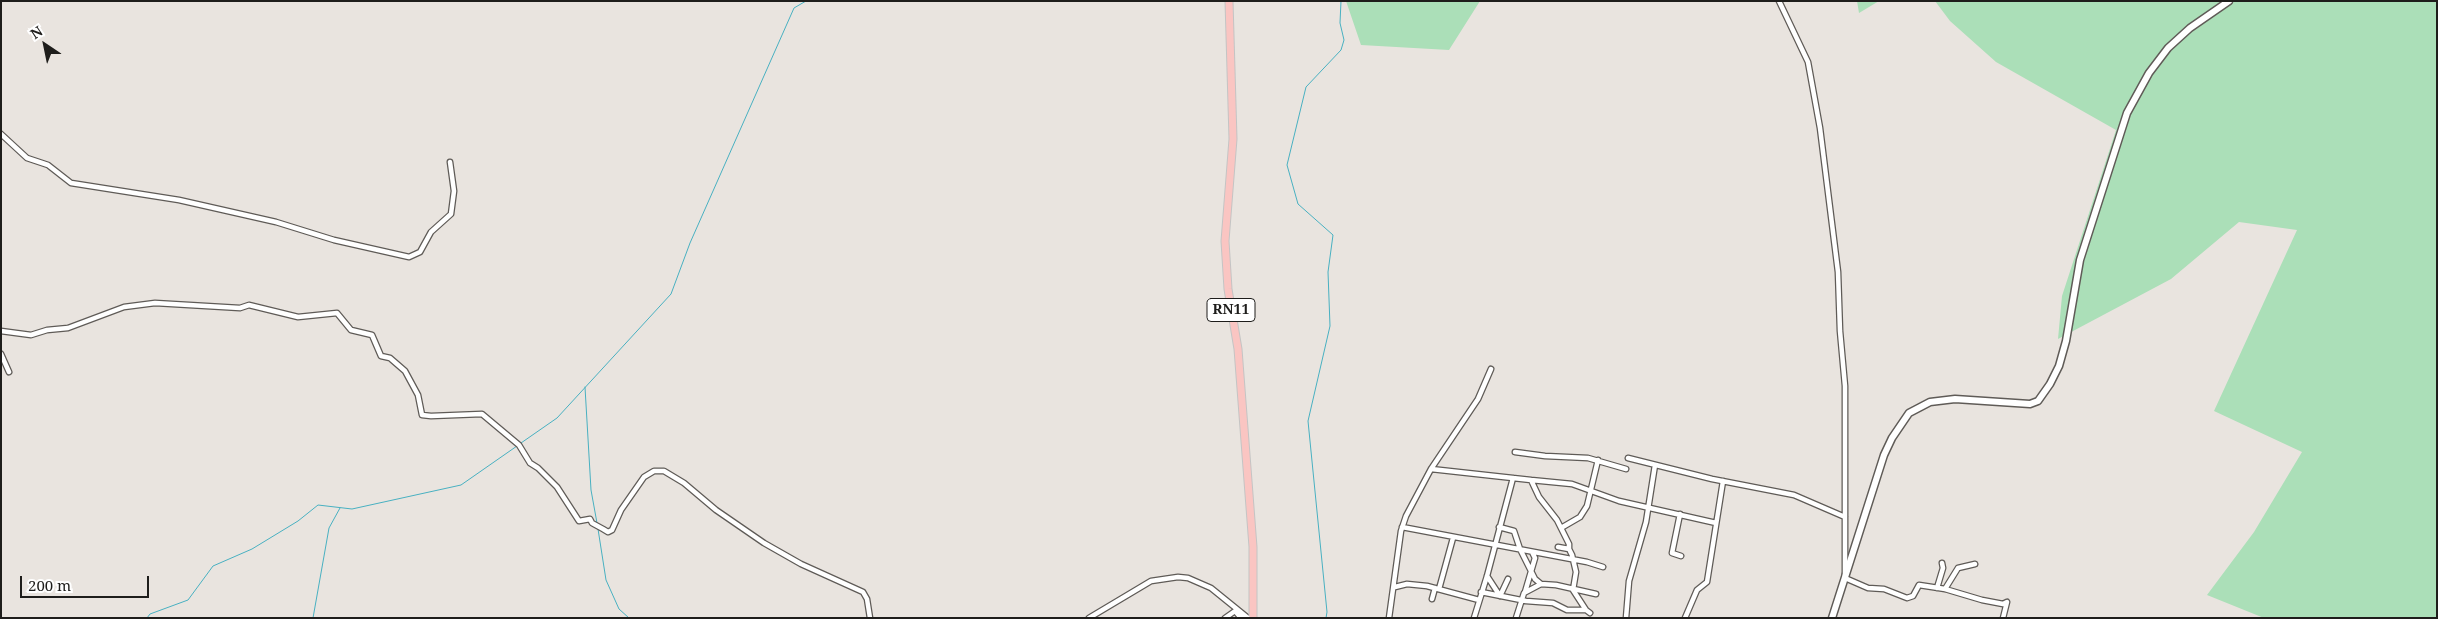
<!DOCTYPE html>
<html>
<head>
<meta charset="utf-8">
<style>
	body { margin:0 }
	#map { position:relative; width:2438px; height:619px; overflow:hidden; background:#e9e4df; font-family:"Noto Serif",serif }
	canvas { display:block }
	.frame { position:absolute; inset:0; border:2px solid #1e1d1b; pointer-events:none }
	.north { position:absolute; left:20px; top:20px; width:50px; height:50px; -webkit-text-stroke:4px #fff; paint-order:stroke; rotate:326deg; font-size:14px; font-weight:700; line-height:20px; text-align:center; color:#1e1d1b }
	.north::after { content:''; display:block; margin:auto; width:18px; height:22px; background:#1e1d1b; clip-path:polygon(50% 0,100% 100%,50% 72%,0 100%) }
	.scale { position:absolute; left:20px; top:576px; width:129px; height:22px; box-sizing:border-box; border:2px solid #1e1d1b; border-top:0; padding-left:6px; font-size:15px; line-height:18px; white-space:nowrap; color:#1e1d1b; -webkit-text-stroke:4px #fff; paint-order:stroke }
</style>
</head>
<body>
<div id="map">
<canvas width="2438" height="619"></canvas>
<div class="frame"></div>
<div class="north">N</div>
<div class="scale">200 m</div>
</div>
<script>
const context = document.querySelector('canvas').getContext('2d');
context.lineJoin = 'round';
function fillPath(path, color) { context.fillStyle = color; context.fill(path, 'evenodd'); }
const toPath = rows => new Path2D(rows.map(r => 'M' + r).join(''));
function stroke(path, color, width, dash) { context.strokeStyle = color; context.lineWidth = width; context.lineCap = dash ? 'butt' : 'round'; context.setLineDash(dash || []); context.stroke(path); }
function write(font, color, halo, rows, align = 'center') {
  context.font = font + ' "Noto Serif",serif'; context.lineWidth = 5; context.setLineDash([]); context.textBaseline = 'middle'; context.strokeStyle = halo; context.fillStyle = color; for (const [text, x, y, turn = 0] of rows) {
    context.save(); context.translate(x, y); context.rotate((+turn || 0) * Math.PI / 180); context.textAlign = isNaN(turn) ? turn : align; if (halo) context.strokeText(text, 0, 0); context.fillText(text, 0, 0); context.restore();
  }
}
fillPath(toPath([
	[1346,1,1480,1,1449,50,1361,45],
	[1857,1,1879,1,1859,13],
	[1935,1,2437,1,2437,618,2264,618,2207,595,2254,532,2302,452,2214,411,2297,230,2239,222,2171,279,2058,339,2062,296,2116,130,1996,62,1950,21]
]), '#abdfb8');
stroke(toPath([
	[585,387,591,490,597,523],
	[521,443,557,418,671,294,690,243,794,8,806,1],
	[598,529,606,580,619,609,629,618],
	[147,618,150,614,188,600,213,566,252,549,298,521,318,505,352,509,461,485,517,446],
	[313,618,329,528,340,508],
	[1326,618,1327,612,1308,421,1330,326,1328,272,1333,235,1298,204,1287,165,1306,87,1341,50,1344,40,1340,23,1341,1]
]), '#48b0c1', 1);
const street = toPath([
	[1779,1,1808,62,1820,128,1838,272,1840,331,1845,386,1845,578,1868,588,1884,589,1907,598,1913,596,1919,585,1945,589,1982,600,2003,604,2007,602,2003,618],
	[1,134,27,158,48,165,71,183,179,200,276,222,334,240,409,257,420,252,431,232,451,214,454,191,450,162],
	[1,331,31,335,47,330,68,328,124,307,155,303,240,308,249,305,298,317,337,313,351,330,372,335,381,356,390,358,405,371,418,395,422,415,431,416,482,414,519,445,530,463,538,468,557,487,579,521,590,519,592,523,603,529,608,532,612,530,621,510,644,477,654,471,664,471,684,483,716,510,764,543,801,564,863,592,867,599,870,618],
	[1,354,9,372],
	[1515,452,1545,456,1588,458,1626,469],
	[1628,458,1712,479,1794,495,1845,517],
	[1431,469,1531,480,1539,497,1557,520,1569,544,1569,549],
	[1531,480,1572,484,1619,501,1716,523],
	[1680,514,1672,553,1681,556],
	[1402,527,1587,562,1603,567],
	[1499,527,1514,531,1520,549,1535,579,1541,584],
	[1561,528,1580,517,1587,506,1598,460],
	[1558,547,1569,549,1572,555,1576,572,1573,590,1586,610],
	[1487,576,1500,596],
	[1395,587,1407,584,1427,586,1479,600],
	[1937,588,1943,568,1942,563],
	[1439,589,1453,538],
	[1945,589,1958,568,1975,564],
	[1481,592,1526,601,1553,603,1567,610,1586,610,1590,613],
	[1525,592,1535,558,1532,552],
	[1500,596,1508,579],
	[1432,599,1435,588],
	[1089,618,1151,581,1178,577,1188,578,1211,588,1248,618],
	[1225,618,1235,611,1241,618],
	[1389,618,1401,531,1406,516,1431,469,1478,399,1491,369],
	[1474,618,1487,576,1513,478],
	[1516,618,1524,593,1541,584,1556,585,1596,594],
	[1626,618,1629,581,1646,522,1655,465],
	[1685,618,1697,590,1707,582,1723,481]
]);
const secondary = toPath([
	[1832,618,1884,455,1892,438,1909,413,1930,402,1955,399,2030,404,2038,401,2050,384,2059,366,2066,341,2080,260,2127,113,2149,73,2168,48,2190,28,2229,1]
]);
const primary = toPath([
	[1229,1,1233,139,1225,241,1228,289,1238,349,1253,547,1253,618]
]);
stroke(street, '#5f5b57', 7);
stroke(secondary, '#5f5b57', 9);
stroke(primary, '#c4c4c4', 9);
stroke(street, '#fff', 4.5);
stroke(secondary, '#fff', 6);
stroke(primary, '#fac5c2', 7);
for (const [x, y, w] of [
	[1231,310,48]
]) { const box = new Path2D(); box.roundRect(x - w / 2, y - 11.5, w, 23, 4); context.fillStyle = '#fff'; context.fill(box); stroke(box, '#1e1d1b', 1); }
write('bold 14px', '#1e1d1b', null, [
	["RN11",1231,310]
]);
</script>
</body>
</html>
